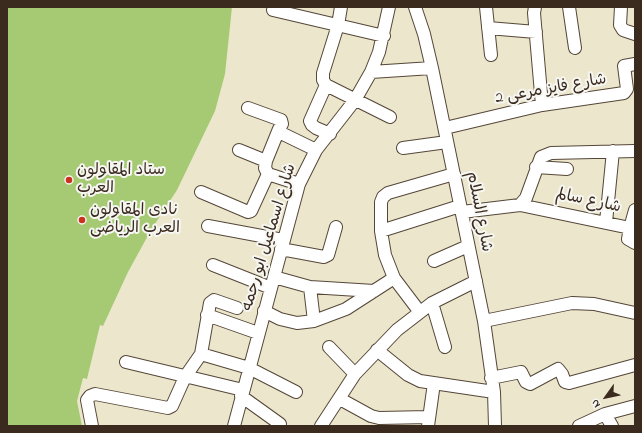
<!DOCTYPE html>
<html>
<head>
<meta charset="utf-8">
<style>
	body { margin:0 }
	#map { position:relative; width:642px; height:433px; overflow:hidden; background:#ebe6cc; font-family:"Indie Flower",sans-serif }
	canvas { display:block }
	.frame { position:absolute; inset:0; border:8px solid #3b2a1e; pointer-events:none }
	.north { position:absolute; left:586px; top:377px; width:40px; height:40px; -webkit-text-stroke:3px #f6f6f2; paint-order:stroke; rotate:237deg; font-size:11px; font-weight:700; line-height:16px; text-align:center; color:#3b2a1e }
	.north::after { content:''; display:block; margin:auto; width:14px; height:18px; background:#3b2a1e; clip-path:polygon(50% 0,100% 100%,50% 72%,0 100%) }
</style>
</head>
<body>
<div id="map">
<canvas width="642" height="433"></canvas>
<div class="frame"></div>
<div class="north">N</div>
</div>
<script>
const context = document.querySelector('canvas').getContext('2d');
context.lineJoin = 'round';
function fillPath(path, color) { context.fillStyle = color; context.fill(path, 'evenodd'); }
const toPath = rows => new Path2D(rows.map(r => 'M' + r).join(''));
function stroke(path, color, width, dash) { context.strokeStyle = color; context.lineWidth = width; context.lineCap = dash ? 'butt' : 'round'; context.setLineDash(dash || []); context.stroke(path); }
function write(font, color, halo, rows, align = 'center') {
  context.font = font + ' "Indie Flower","Playpen Sans Arabic",sans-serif'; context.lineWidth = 4; context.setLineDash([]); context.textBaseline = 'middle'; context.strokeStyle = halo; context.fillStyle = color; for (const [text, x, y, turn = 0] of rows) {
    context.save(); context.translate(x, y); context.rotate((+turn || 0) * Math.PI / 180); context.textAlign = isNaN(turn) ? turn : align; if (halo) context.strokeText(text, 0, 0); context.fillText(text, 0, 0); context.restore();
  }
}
fillPath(toPath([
	[7,7,232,7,225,74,215,111,177,190,151,230,128,272,103,326,100,325,87,379,83,378,77,401,82,426,7,426]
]), '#a6ca74');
const minor = toPath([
	[341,7,338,25,323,73,323,80,326,85,390,117],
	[415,7,424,34,432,68,484,321,494,392,495,426],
	[486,7,491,55],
	[535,7,534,13,542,105],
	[569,7,575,48],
	[621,7,620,25,623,30,635,34],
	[273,10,384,36],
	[488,28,536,32],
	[371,72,432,68],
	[326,85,310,121,312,125,316,128,330,134],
	[248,108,281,120,282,124,279,129,281,133,316,150],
	[445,128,542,105,624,93,627,89,624,66,635,64],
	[279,129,266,161,265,168,268,174,299,184],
	[403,148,447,142],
	[239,150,266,161],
	[536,167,567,169],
	[201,192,248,212,251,211,268,174],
	[520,205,630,228,628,239,635,243],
	[462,212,520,205,526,198,541,157,551,153,635,151],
	[606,222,613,151],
	[208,226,283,240],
	[630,228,635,210],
	[381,231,460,206],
	[281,249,324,257,328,255,336,227],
	[434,261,468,246],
	[213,265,271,288],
	[274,277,310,287,374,291],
	[310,287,314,321],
	[432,303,445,347],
	[264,311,280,319,297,323,314,321,346,309,394,278],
	[419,311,394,278,385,255,381,231,381,202,383,197,388,193,454,174],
	[207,315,258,333],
	[484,321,572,303,594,304,635,313],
	[329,347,355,374],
	[377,350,408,375,420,381,494,392],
	[201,354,249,368,296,392],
	[126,362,243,390],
	[491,378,521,372,526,382,530,384,558,369,562,374,565,382,569,383,635,365],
	[241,396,280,424],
	[340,399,371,416,379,418,429,417],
	[605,414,612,426],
	[92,426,87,400,90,396,95,394,168,408,172,406,185,377,201,354,210,303,214,300,237,308],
	[234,426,299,184,316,150,355,100,371,72,379,52,389,7],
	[321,426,355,374,397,330,432,303,476,281],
	[428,426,434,383],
	[579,426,605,414,635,406]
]);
stroke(minor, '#554638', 14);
stroke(minor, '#fff', 12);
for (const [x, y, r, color] of [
	[69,180,4,"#c8321e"],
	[82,220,4,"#c8321e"]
]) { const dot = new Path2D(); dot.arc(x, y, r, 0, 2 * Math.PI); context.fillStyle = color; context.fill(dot); stroke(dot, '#f6f6f2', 1.5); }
write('16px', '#3b2a1e', '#f6f6f2', [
	["شارع فايز مرعى 2",551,90,-10],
	["شارع سالم",588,202,12],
	["شارع السلام",478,212,79],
	["شارع اسماعيل ابو رحمه",270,238,-73]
]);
write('16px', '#3b2a1e', '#f6f6f2', [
	["ستاد المقاولون",77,171],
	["العرب",77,189],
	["نادى المقاولون",90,211],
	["العرب الرياضى",90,229]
], 'left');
</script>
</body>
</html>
